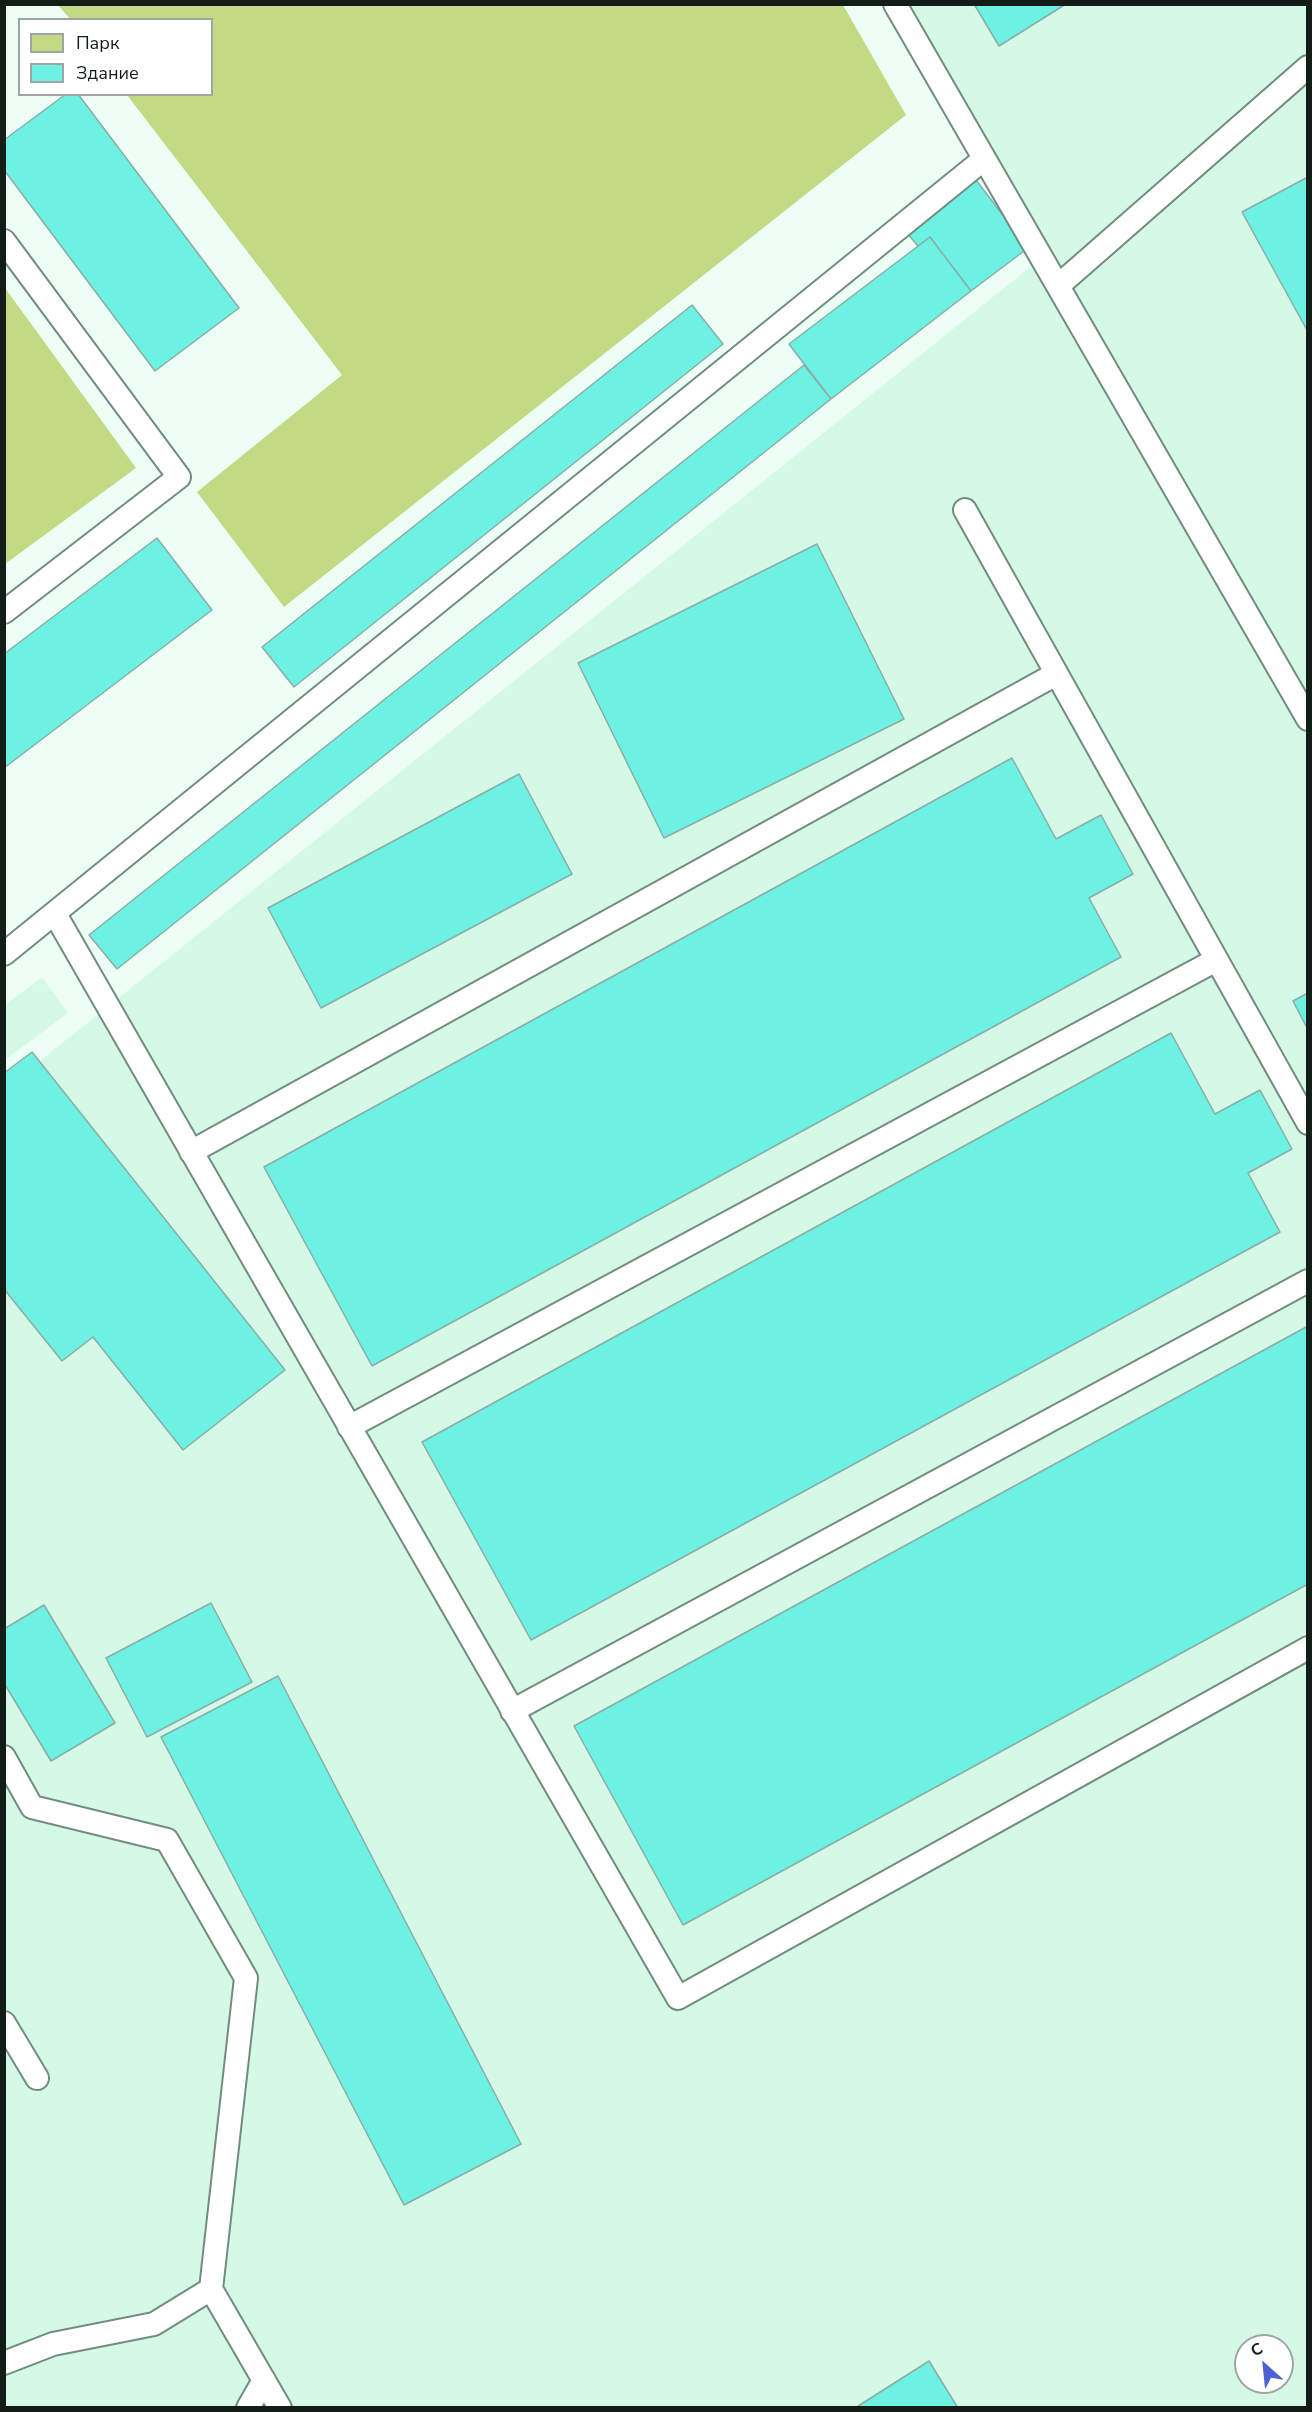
<!DOCTYPE html>
<html>
<head>
<meta charset="utf-8">
<style>
	body { margin:0 }
	#map { position:relative; width:1312px; height:2412px; overflow:hidden; background:#edfef5; font-family:"Nunito Sans",sans-serif }
	canvas { display:block }
	.frame { position:absolute; inset:0; border:6px solid #121d18; pointer-events:none }
	.legend { position:absolute; left:18px; top:18px; width:195px; height:78px; box-sizing:border-box; background:#fff; border:2px solid #a0a5a3; margin:0; padding:8px 10px; list-style:none; font-size:18px; color:#121d18 }
	.legend li { display:flex; align-items:center; gap:12px; height:30px }
	.legend b { width:30px; border:2px solid #a0a5a3 }
	.north { position:absolute; left:1234px; top:2334px; width:60px; height:60px; box-sizing:border-box; background:#fff; border:2px solid #a0a5a3; border-radius:50%; rotate:333deg; font-size:16px; font-weight:700; line-height:24px; text-align:center; color:#121d18 }
	.north::after { content:''; display:block; margin:auto; width:21px; height:27px; background:#4b61d5; clip-path:polygon(50% 0,100% 100%,50% 72%,0 100%) }
</style>
</head>
<body>
<div id="map">
<canvas width="1312" height="2412"></canvas>
<div class="frame"></div>
<ul class="legend">
<li><b style="height:16px;background:#c3da85"></b>Парк</li>
<li><b style="height:16px;background:#6cf1e2"></b>Здание</li>
</ul>
<div class="north">С</div>
</div>
<script>
const context = document.querySelector('canvas').getContext('2d');
context.lineJoin = 'round';
function fillPath(path, color) { context.fillStyle = color; context.fill(path, 'evenodd'); }
const toPath = rows => new Path2D(rows.map(r => 'M' + r).join(''));
function stroke(path, color, width, dash) { context.strokeStyle = color; context.lineWidth = width; context.lineCap = dash ? 'butt' : 'round'; context.setLineDash(dash || []); context.stroke(path); }
fillPath(toPath([
	[903,5,1307,5,1307,2407,5,2408,5,1089,1049,252],
	[1246,2346,1282,2346,1282,2382,1246,2382],
	[42,977,68,1013,5,1060,5,1005]
]), '#d4fae7');
fillPath(toPath([
	[58,5,843,5,906,115,284,607,197,492,342,375,127,95,212,94,212,20,70,19],
	[5,288,136,468,5,564,4,564]
]), '#c3da85');
const building = toPath([
	[974,4,1066,4,999,46,974,4],
	[66,94,78,94,239,308,155,371,4,170,4,140,66,94],
	[1308,177,1308,332,1242,212,1308,177],
	[976,180,1028,248,971,291,930,237,918,246,907,233,976,180],
	[930,237,971,291,831,399,789,344,930,237],
	[692,305,723,344,294,687,262,647,692,305],
	[804,365,831,399,117,969,89,935,804,365],
	[157,538,212,610,4,768,4,654,157,538],
	[817,544,904,719,664,838,578,663,817,544],
	[1012,758,1056,839,1101,815,1133,874,1089,898,1121,957,372,1366,264,1167,1012,758],
	[519,774,572,874,321,1008,268,908,519,774],
	[1308,993,1308,1030,1293,1001,1308,993],
	[1171,1033,1215,1114,1260,1090,1292,1149,1248,1173,1280,1232,531,1640,422,1442,1171,1033],
	[32,1052,285,1370,183,1450,93,1337,62,1361,4,1289,4,1073,32,1052],
	[1308,1326,1308,1584,683,1925,574,1726,1308,1326],
	[211,1603,252,1682,147,1737,106,1658,211,1603],
	[44,1605,115,1723,51,1761,4,1683,4,1629,44,1605],
	[278,1676,521,2144,404,2205,161,1737,278,1676],
	[929,2361,958,2408,855,2408,929,2361]
]);
fillPath(building, '#6cf1e2');
stroke(building, '#8bada8', 1.5);
const service = toPath([
	[895,4,1308,719],
	[4,241,179,477,4,612],
	[1058,286,1308,67],
	[965,510,1308,1123],
	[55,914,678,1998,1308,1648],
	[4,954,984,159],
	[191,1152,1056,674],
	[349,1427,1216,960],
	[512,1711,1308,1281],
	[4,1757,32,1807,167,1840,246,1978,211,2289,280,2408],
	[4,2023,37,2078],
	[4,2363,53,2344,154,2324,211,2289],
	[248,2408,264,2380]
]);
stroke(service, '#728d80', 26);
stroke(service, '#fff', 22);
</script>
</body>
</html>
